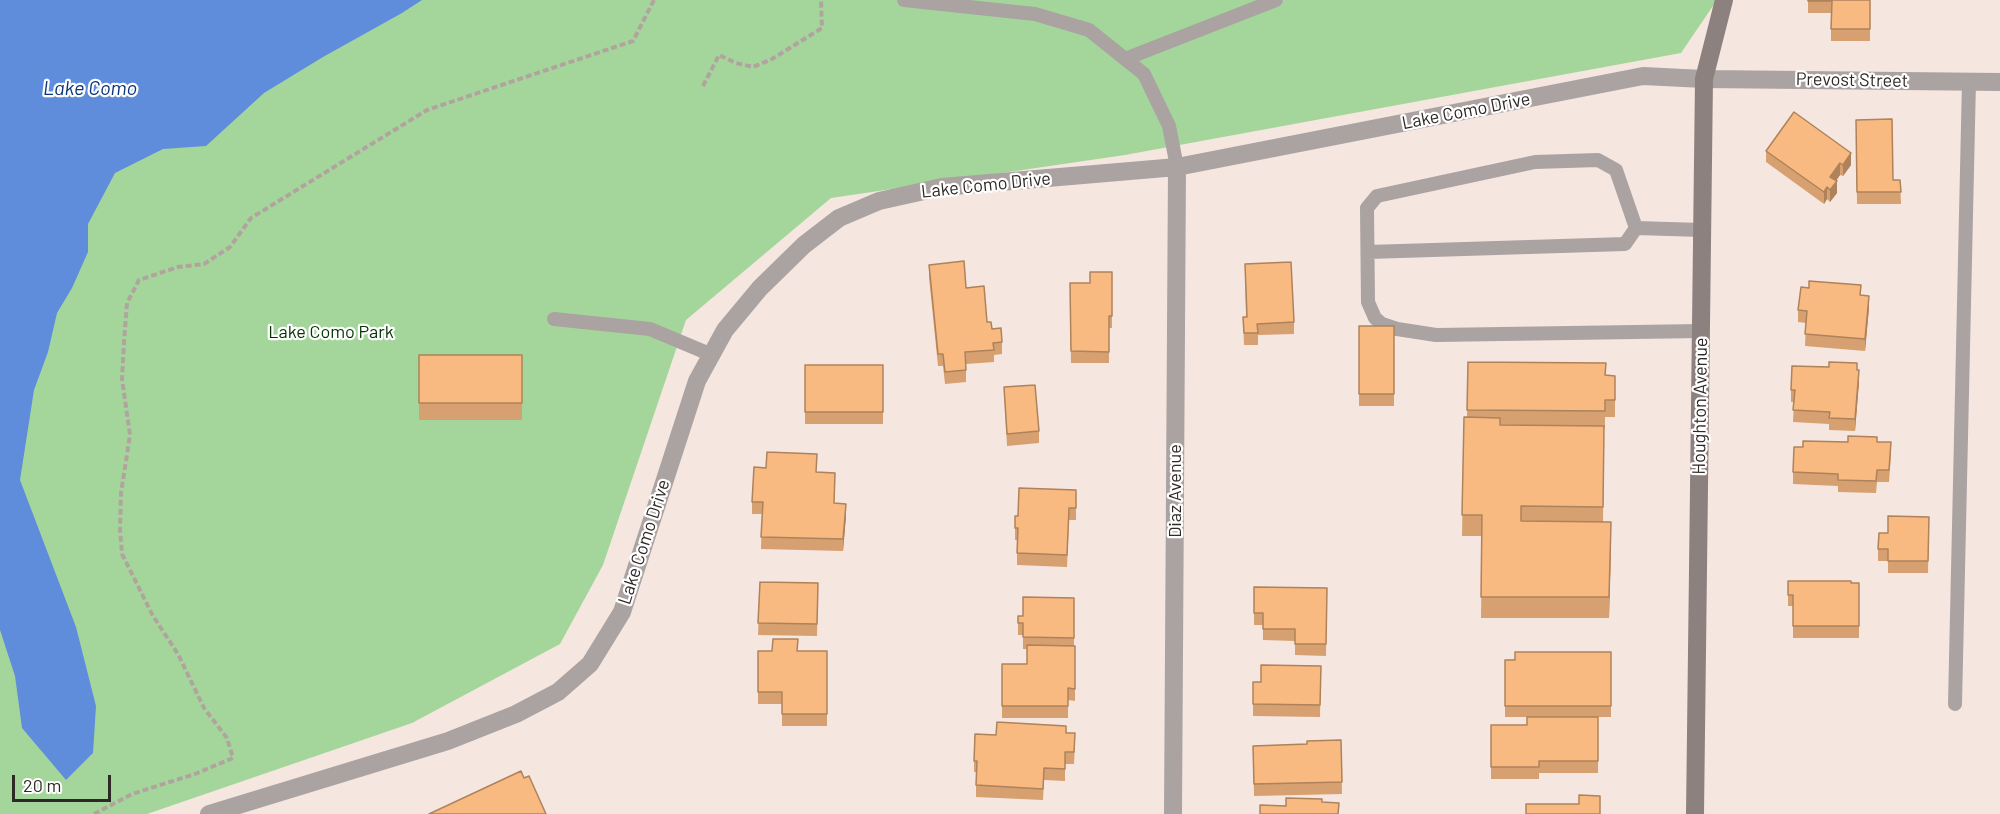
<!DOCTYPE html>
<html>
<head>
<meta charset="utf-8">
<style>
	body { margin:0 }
	#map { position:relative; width:2000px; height:814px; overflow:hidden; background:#f6e6e0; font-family:Barlow,sans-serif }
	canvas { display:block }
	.scale { position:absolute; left:12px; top:775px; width:99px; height:27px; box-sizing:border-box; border:3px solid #2e2826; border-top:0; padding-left:8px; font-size:18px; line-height:21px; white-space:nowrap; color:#2e2826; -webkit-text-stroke:4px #fff; paint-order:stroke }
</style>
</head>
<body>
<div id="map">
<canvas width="2000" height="814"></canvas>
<div class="scale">20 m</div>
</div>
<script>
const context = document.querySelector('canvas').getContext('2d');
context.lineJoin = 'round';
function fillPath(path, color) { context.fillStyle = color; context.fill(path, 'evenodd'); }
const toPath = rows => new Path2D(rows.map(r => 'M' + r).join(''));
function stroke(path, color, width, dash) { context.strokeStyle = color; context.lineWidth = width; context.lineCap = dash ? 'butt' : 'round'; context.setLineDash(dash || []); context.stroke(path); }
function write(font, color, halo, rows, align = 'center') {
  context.font = font + ' Barlow,sans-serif'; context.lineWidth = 4.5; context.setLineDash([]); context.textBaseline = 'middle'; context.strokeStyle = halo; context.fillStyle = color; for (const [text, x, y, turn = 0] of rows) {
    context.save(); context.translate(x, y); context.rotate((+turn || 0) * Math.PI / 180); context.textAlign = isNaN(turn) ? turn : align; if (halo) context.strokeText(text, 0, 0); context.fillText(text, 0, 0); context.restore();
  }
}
fillPath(toPath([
	[0,0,1717,0,1681,53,1125,155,831,198,686,320,603,565,560,644,412,723,147,814,0,814]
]), '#a4d69c');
fillPath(toPath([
	[0,0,422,0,402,13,323,57,264,93,206,146,163,149,115,173,88,224,88,252,72,288,57,313,48,352,34,390,20,480,76,627,96,706,93,753,66,780,22,728,15,676,0,630]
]), '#5f8ddb');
stroke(toPath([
	[703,86,719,55,736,63,753,67,772,59,822,28,821,0],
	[94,814,132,794,195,774,233,758,227,738,204,708,178,654,153,616,122,554,120,529,121,493,130,435,122,379,124,342,127,303,139,280,178,267,204,264,230,247,251,218,427,110,633,41,654,0]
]), '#b1a49f', 4, [6, 3]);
stroke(toPath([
	[904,0,1035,14,1089,30,1144,74,1169,126,1177,167],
	[1125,59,1276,0],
	[1368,252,1625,244,1636,228],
	[554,319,650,329,712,355],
	[1701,331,1436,335,1397,329,1382,324,1375,318,1368,302,1367,208,1377,196,1535,162,1598,160,1616,170,1636,228,1702,230],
	[1955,704,1969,81]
]), '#aaa3a2', 14);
stroke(toPath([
	[209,814,448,741,516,714,558,692,590,664,622,612,697,381,725,330,760,288,804,245,839,218,879,201,942,187,1177,167,1643,76,1704,79,2000,82],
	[1173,814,1177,167]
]), '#aaa3a2', 18);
stroke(toPath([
	[1695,814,1704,79,1724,0]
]), '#8c817f', 18);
fillPath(toPath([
	[1808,0,1870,0,1870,41,1831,41,1831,13,1808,13],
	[1856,120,1893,180,1900,180,1901,204,1857,204],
	[1766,151,1851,165,1843,176,1840,175,1836,181,1837,193,1830,202,1827,199,1824,204,1766,162],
	[1245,264,1294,322,1294,334,1258,335,1258,345,1244,345,1243,317,1246,317],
	[929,265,966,288,987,322,1002,342,1002,354,994,355,994,362,966,364,966,382,945,384,943,366,938,366,929,277],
	[1112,272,1112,328,1109,328,1109,363,1071,363,1070,283,1090,283],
	[1861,295,1869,308,1865,351,1805,346,1806,323,1798,322,1798,310],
	[1359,326,1394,326,1394,406,1359,406],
	[419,355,522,355,522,420,419,420],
	[1468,362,1615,376,1615,417,1605,417,1605,428,1604,428,1603,522,1611,543,1609,618,1481,618,1482,536,1462,536,1464,417,1467,417],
	[805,365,883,365,883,424,805,424],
	[1857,370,1859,382,1855,431,1829,430,1829,424,1793,422,1794,402,1791,402,1791,390],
	[1004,387,1039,431,1039,443,1007,446],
	[1848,442,1877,442,1891,454,1889,482,1877,482,1876,493,1838,492,1838,486,1793,484,1793,472,1803,447],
	[817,472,835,485,834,503,846,516,843,551,761,549,762,514,752,514,752,502],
	[1076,490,1076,520,1069,520,1067,567,1017,565,1017,540,1015,540,1015,516,1018,516],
	[1929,517,1928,573,1888,573,1888,561,1878,561,1878,549,1888,533],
	[1788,581,1859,583,1859,638,1793,638,1793,606,1788,606],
	[760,582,818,583,817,636,758,635],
	[1254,587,1327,588,1326,656,1295,655,1295,641,1263,640,1263,625,1254,625],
	[1074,598,1074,646,1075,646,1075,701,1068,700,1068,718,1002,718,1002,664,1027,664,1027,649,1023,649,1023,635,1018,635,1018,616,1023,616],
	[758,651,827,651,827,726,782,726,782,704,758,704],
	[1611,652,1611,717,1598,717,1598,773,1539,773,1539,779,1491,779,1491,725,1527,725,1527,717,1505,717,1505,660],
	[1321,666,1320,717,1253,716,1253,682,1261,682],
	[1066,733,1075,744,1074,764,1065,764,1065,781,1044,780,1043,800,976,797,976,772,974,772,974,761,996,735],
	[1341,740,1342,794,1254,796,1253,746,1307,744]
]), '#d6a070');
fillPath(toPath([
	[1851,153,1851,165,1843,176,1843,165],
	[1840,163,1840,175,1830,189,1830,177],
	[1837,181,1837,193,1830,202,1830,190],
	[1827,187,1827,199,1824,204,1824,192],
	[1869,296,1869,308,1865,351,1865,339],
	[1859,370,1859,382,1855,431,1855,419],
	[846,504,846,516,843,551,843,539],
	[1611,522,1611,543,1609,618,1609,597]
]), '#ae825b');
const building = toPath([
	[1808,0,1870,0,1870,29,1831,29,1832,1,1808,1,1808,0],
	[1794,112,1851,153,1843,165,1840,163,1830,177,1837,181,1830,190,1827,187,1824,192,1766,151,1794,112],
	[1892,119,1893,180,1900,180,1901,192,1857,192,1856,120,1892,119],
	[964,261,966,288,984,286,987,322,991,322,992,329,1001,328,1002,342,993,343,994,350,965,352,966,370,945,372,943,354,938,354,929,265,964,261],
	[1291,262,1294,322,1257,324,1258,333,1244,333,1243,317,1247,317,1245,264,1291,262],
	[1090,272,1112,272,1112,316,1109,316,1109,352,1071,351,1070,283,1090,283,1090,272],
	[1809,281,1861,285,1860,295,1869,296,1865,339,1805,334,1807,311,1798,310,1801,287,1809,288,1809,281],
	[1359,326,1394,326,1394,394,1359,394,1359,326],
	[419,355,522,355,522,403,419,403,419,355],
	[1468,362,1606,363,1605,375,1615,376,1615,400,1605,400,1605,411,1467,410,1468,362],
	[1829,362,1857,363,1857,370,1859,370,1855,419,1829,418,1830,412,1793,410,1795,390,1791,390,1792,366,1829,367,1829,362],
	[805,365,883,365,883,412,805,412,805,365],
	[1035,385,1039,431,1007,434,1004,387,1035,385],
	[1464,417,1500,418,1500,425,1604,426,1603,507,1521,506,1521,521,1611,522,1609,597,1481,597,1482,515,1462,515,1464,417],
	[1848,436,1877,437,1877,442,1891,442,1889,470,1877,470,1876,481,1838,480,1838,474,1793,472,1794,447,1803,447,1803,441,1848,442,1848,436],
	[767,452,817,454,816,472,835,473,834,503,846,504,843,539,761,537,763,502,752,502,754,467,766,468,767,452],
	[1019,488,1076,490,1076,508,1069,508,1067,555,1017,553,1018,528,1015,528,1015,516,1018,516,1019,488],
	[1888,516,1929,517,1928,561,1888,561,1888,549,1878,549,1879,533,1888,533,1888,516],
	[1788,581,1851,581,1851,583,1859,583,1859,626,1793,626,1793,595,1788,595,1788,581],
	[760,582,818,583,817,624,758,623,760,582],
	[1254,587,1327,588,1326,644,1295,644,1295,629,1263,629,1263,613,1254,613,1254,587],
	[1023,597,1074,598,1074,638,1023,637,1023,623,1018,623,1018,616,1023,616,1023,597],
	[773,639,798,639,797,651,827,651,827,714,782,714,782,692,758,692,758,651,772,651,773,639],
	[1027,645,1075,646,1075,689,1068,688,1068,706,1002,706,1002,664,1027,664,1027,645],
	[1515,652,1611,652,1611,706,1505,706,1505,660,1515,660,1515,652],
	[1261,665,1321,666,1320,705,1253,704,1253,682,1261,682,1261,665],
	[1527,717,1598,717,1598,761,1539,761,1539,767,1491,767,1491,725,1527,725,1527,717],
	[997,722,1066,726,1066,733,1075,733,1074,752,1065,752,1065,769,1044,768,1043,789,976,785,977,761,974,761,975,734,996,735,997,722],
	[1341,740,1342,782,1254,784,1253,746,1307,744,1307,741,1341,740],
	[521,771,524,778,529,776,546,814,429,814,521,771],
	[1579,795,1600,796,1600,814,1526,814,1526,804,1579,804,1579,795],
	[1286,798,1322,799,1322,802,1339,803,1338,814,1260,814,1260,805,1286,806,1286,798]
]);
fillPath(building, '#f9ba82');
stroke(building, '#ae825b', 1.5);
write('18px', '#2e2826', '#fff', [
	["Prevost Street",1852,80,1],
	["Lake Como Drive",1466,111,-11],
	["Lake Como Drive",986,185,-6],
	["Houghton Avenue",1700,406,-89],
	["Diaz Avenue",1175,491,-90],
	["Lake Como Drive",644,542,-72]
]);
write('18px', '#033400', '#fff', [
	["Lake Como Park",331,332]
]);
write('italic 20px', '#0b3479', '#fff', [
	["Lake Como",90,88]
]);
</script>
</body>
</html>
